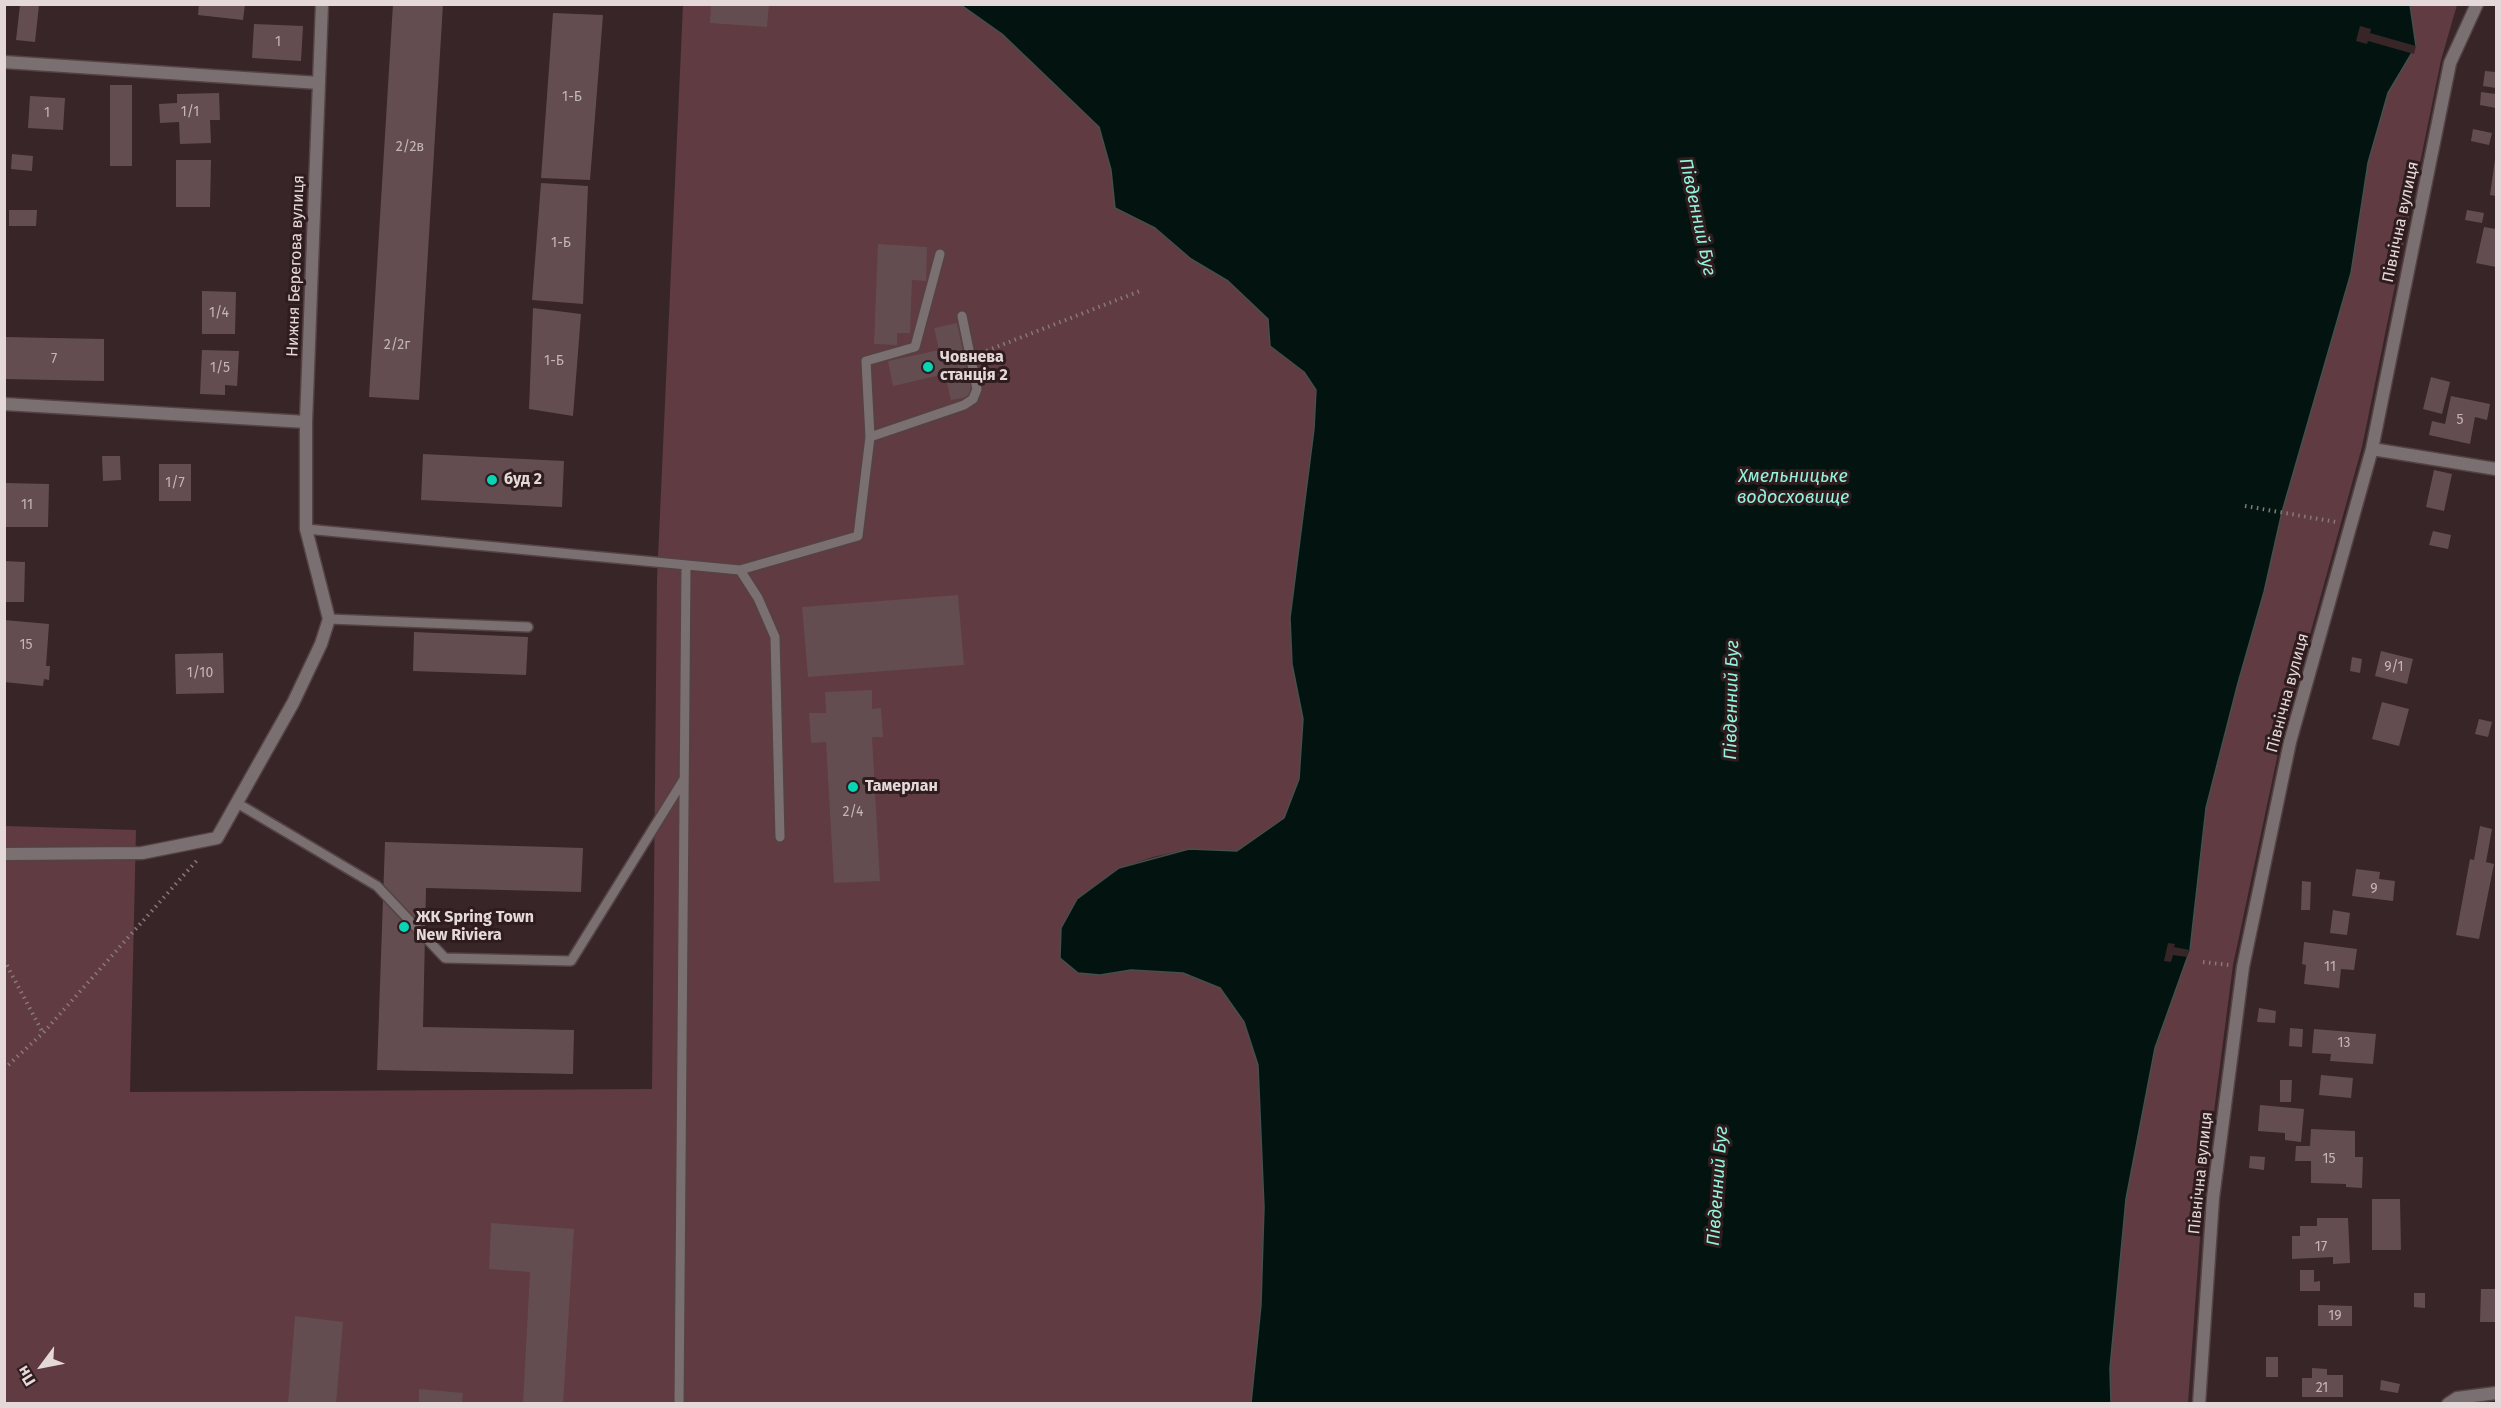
<!DOCTYPE html>
<html>
<head>
<meta charset="utf-8">
<style>
	body { margin:0 }
	#map { position:relative; width:2501px; height:1408px; overflow:hidden; background:#382528; font-family:"Fira Sans",sans-serif }
	canvas { display:block }
	.frame { position:absolute; inset:0; border:6px solid #e4d8d9; pointer-events:none }
	.north { position:absolute; left:12px; top:1336px; width:60px; height:60px; -webkit-text-stroke:4px #2e1c1e; paint-order:stroke; rotate:238deg; font-size:16px; font-weight:700; line-height:24px; text-align:center; color:#e4d8d9 }
	.north::after { content:''; display:block; margin:auto; width:21px; height:27px; background:#e4d8d9; clip-path:polygon(50% 0,100% 100%,50% 72%,0 100%) }
</style>
</head>
<body>
<div id="map">
<canvas width="2501" height="1408"></canvas>
<div class="frame"></div>
<div class="north">Пн</div>
</div>
<script>
const context = document.querySelector('canvas').getContext('2d');
context.lineJoin = 'round';
function fillPath(path, color) { context.fillStyle = color; context.fill(path, 'evenodd'); }
const toPath = rows => new Path2D(rows.map(r => 'M' + r).join(''));
function stroke(path, color, width, dash) { context.strokeStyle = color; context.lineWidth = width; context.lineCap = dash ? 'butt' : 'round'; context.setLineDash(dash || []); context.stroke(path); }
function write(font, color, halo, rows, align = 'center') {
  context.font = font + ' "Fira Sans",sans-serif'; context.lineWidth = 6; context.setLineDash([]); context.textBaseline = 'middle'; context.strokeStyle = halo; context.fillStyle = color; for (const [text, x, y, turn = 0] of rows) {
    context.save(); context.translate(x, y); context.rotate((+turn || 0) * Math.PI / 180); context.textAlign = isNaN(turn) ? turn : align; if (halo) context.strokeText(text, 0, 0); context.fillText(text, 0, 0); context.restore();
  }
}
fillPath(toPath([
	[683,5,961,5,1002,34,1099,127,1111,170,1115,208,1155,228,1191,259,1228,281,1268,319,1270,346,1304,372,1316,390,1314,429,1290,618,1292,664,1303,719,1299,779,1284,819,1237,851,1189,849,1153,857,1119,868,1077,899,1100,975,1131,970,1183,973,1220,988,1244,1022,1258,1065,1264,1207,1261,1305,1251,1403,5,1404,5,826,136,830,130,1092,652,1089,657,579],
	[2410,5,2457,5,2441,60,2362,447,2281,739,2233,965,2203,1196,2188,1403,2111,1404,2110,1368,2126,1199,2155,1048,2190,950,2206,808,2238,683,2264,592,2282,512,2351,273,2368,163,2388,93,2416,46]
]), '#603b41');
const water = toPath([
	[961,5,2410,5,2416,46,2388,93,2368,163,2351,273,2282,512,2264,592,2238,683,2206,808,2190,950,2155,1048,2126,1199,2110,1368,2111,1403,1251,1403,1261,1305,1264,1207,1258,1065,1244,1022,1220,988,1183,973,1131,970,1100,975,1078,973,1060,958,1061,928,1077,899,1119,868,1189,849,1237,851,1284,818,1299,779,1303,719,1292,664,1290,618,1314,429,1316,390,1304,372,1270,346,1268,319,1228,281,1191,259,1155,228,1115,208,1111,170,1099,127,1002,34,961,5]
]);
fillPath(water, '#031410');
stroke(water, '#464f4c', 1.5);
fillPath(toPath([
	[2360,26,2371,29,2370,33,2416,46,2414,54,2368,41,2367,44,2356,41],
	[2168,943,2175,944,2174,947,2190,950,2187,957,2173,955,2171,962,2164,961]
]), '#382528');
fillPath(toPath([
	[199,4,245,4,243,20,198,15],
	[393,4,443,4,419,400,369,397],
	[711,4,769,4,767,27,710,23],
	[20,5,39,5,35,42,16,40],
	[553,13,603,15,590,180,541,178],
	[254,24,303,26,301,61,252,58],
	[2485,71,2496,72,2496,88,2483,86],
	[110,85,132,85,132,166,110,166],
	[2481,92,2496,94,2496,108,2480,105],
	[219,93,220,120,210,120,211,143,180,144,179,122,160,123,159,104,177,103,177,94],
	[30,96,65,98,63,130,28,128],
	[2473,129,2492,133,2489,145,2471,141],
	[12,154,33,156,32,171,11,169],
	[2495,159,2496,159,2496,196,2490,195],
	[176,160,211,160,210,207,176,207],
	[541,183,588,186,583,304,532,300],
	[9,210,37,210,36,226,9,226],
	[2467,210,2484,213,2482,223,2465,220],
	[2484,227,2496,229,2496,267,2476,263],
	[878,244,927,247,926,281,912,280,910,333,897,333,897,345,874,344],
	[202,291,236,292,235,334,202,334],
	[533,308,581,314,573,416,529,409],
	[957,323,973,396,951,400,945,374,893,386,888,361,939,350,934,328],
	[4,337,104,339,104,381,4,379],
	[202,350,239,351,237,386,225,385,225,395,200,394],
	[2431,377,2450,382,2442,414,2423,409],
	[2451,396,2490,404,2487,420,2475,417,2470,444,2429,435,2432,421,2445,424],
	[423,454,564,461,562,507,421,500],
	[102,456,120,456,121,480,103,481],
	[159,464,191,464,191,501,159,501],
	[2434,470,2452,474,2444,511,2426,507],
	[5,483,49,484,48,527,5,527],
	[2433,531,2451,535,2448,549,2429,545],
	[4,561,25,562,24,602,4,602],
	[958,595,964,665,808,677,802,607],
	[4,620,49,624,46,666,50,666,49,680,44,679,43,686,4,682],
	[414,632,528,637,526,675,413,671],
	[2381,651,2413,659,2407,684,2375,676],
	[223,653,224,693,176,694,175,654],
	[2352,657,2362,659,2360,673,2350,671],
	[872,690,872,709,881,708,883,737,872,737,880,881,834,883,826,742,811,743,809,713,826,713,825,692],
	[2382,702,2409,709,2399,746,2372,739],
	[2479,719,2492,722,2488,737,2475,734],
	[2480,826,2492,829,2486,862,2494,864,2479,939,2456,935,2470,859,2474,860],
	[385,842,583,848,581,892,426,888,423,1027,574,1030,573,1074,377,1070],
	[2356,869,2380,872,2379,879,2395,881,2393,901,2352,896],
	[2302,881,2311,882,2310,910,2301,910],
	[2333,910,2350,913,2347,935,2330,933],
	[2304,942,2357,949,2354,970,2341,969,2339,988,2304,984,2306,965,2302,964],
	[2259,1008,2276,1011,2275,1023,2257,1022],
	[2290,1028,2303,1029,2302,1047,2289,1046],
	[2314,1029,2376,1034,2373,1064,2330,1061,2331,1054,2312,1053],
	[2321,1075,2353,1078,2351,1098,2319,1095],
	[2280,1080,2292,1080,2291,1102,2280,1102],
	[2260,1105,2304,1109,2301,1142,2285,1140,2285,1133,2258,1131],
	[2311,1129,2355,1131,2355,1157,2363,1157,2362,1188,2346,1187,2346,1184,2311,1183,2311,1161,2295,1161,2296,1146,2310,1146],
	[2250,1156,2265,1157,2264,1170,2249,1168],
	[2372,1199,2400,1199,2401,1250,2372,1250],
	[2317,1218,2348,1218,2350,1263,2333,1264,2333,1257,2292,1259,2292,1236,2300,1236,2300,1226,2317,1226],
	[491,1223,574,1229,563,1404,523,1404,530,1272,489,1269],
	[2300,1270,2314,1270,2314,1282,2320,1281,2320,1291,2300,1291],
	[2481,1289,2496,1289,2496,1322,2480,1322],
	[2414,1293,2425,1293,2425,1308,2414,1307],
	[2318,1305,2352,1306,2352,1326,2318,1326],
	[295,1316,343,1322,336,1404,288,1404],
	[2266,1357,2278,1357,2278,1377,2266,1377],
	[2312,1368,2327,1369,2327,1375,2343,1375,2343,1397,2302,1397,2302,1378,2312,1378],
	[2381,1380,2400,1384,2398,1393,2380,1390],
	[419,1389,463,1393,462,1404,419,1404]
]), '#634d50');
const service = toPath([
	[870,437,866,361,915,347,940,254],
	[306,529,740,570,858,536,870,437,964,405,973,399,977,389,962,316],
	[740,570,758,598,775,637,780,837],
	[329,619,528,627],
	[237,803,377,886,445,958,571,961,684,779],
	[679,1404,686,565]
]);
const minor = toPath([
	[4,62,319,83],
	[4,404,306,422],
	[2372,449,2496,469],
	[4,854,142,853,217,838,293,703,321,644,329,619,306,529,306,422,322,4],
	[2199,1404,2213,1198,2243,967,2290,742,2372,449,2450,63,2477,4],
	[2448,1404,2457,1398,2496,1393]
]);
stroke(service, '#544244', 12);
stroke(minor, '#544244', 15);
stroke(toPath([
	[981,353,1140,291],
	[2245,506,2336,522],
	[4,960,43,1033],
	[2203,962,2229,965],
	[4,1069,43,1033,199,858]
]), '#88787a', 4, [1.5, 4.5]);
stroke(service, '#7a7071', 9);
stroke(minor, '#7a7071', 12);
for (const [x, y, r, color] of [
	[928,367,6,"#08d5b5"],
	[492,480,6,"#08d5b5"],
	[853,787,6,"#08d5b5"],
	[404,927,6,"#08d5b5"]
]) { const dot = new Path2D(); dot.arc(x, y, r, 0, 2 * Math.PI); context.fillStyle = color; context.fill(dot); stroke(dot, '#2e1c1e', 2); }
write('14px', '#c4b5b7', null, [
	["1",278,42],
	["1-Б",572,97],
	["1/1",190,112],
	["1",47,113],
	["2/2в",410,147],
	["1-Б",561,243],
	["1/4",219,313],
	["2/2г",397,345],
	["7",54,359],
	["1-Б",554,361],
	["1/5",220,368],
	["5",2460,420],
	["1/7",175,483],
	["11",27,505],
	["15",26,645],
	["9/1",2394,667],
	["1/10",200,673],
	["2/4",853,812],
	["9",2374,889],
	["11",2330,967],
	["13",2344,1043],
	["15",2329,1159],
	["17",2321,1247],
	["19",2335,1316],
	["21",2322,1388]
]);
write('16px', '#e4d8d9', '#2e1c1e', [
	["Північна вулиця",2401,222,-78],
	["Нижня Берегова вулиця",296,266,-88],
	["Північна вулиця",2288,693,-75],
	["Північна вулиця",2201,1173,-84]
]);
write('bold 16px', '#e4d8d9', '#2e1c1e', [
	["Човнева",940,358],
	["станція 2",940,376],
	["буд 2",504,480],
	["Тамерлан",865,787],
	["ЖК Spring Town",416,918],
	["New Riviera",416,936]
], 'left');
write('italic 18px', '#94f3dc', '#2e1c1e', [
	["Південний Буг",1697,217,78],
	["Хмельницьке",1793,477],
	["водосховище",1793,498],
	["Південний Буг",1732,700,-89],
	["Південний Буг",1718,1186,-86]
]);
</script>
</body>
</html>
